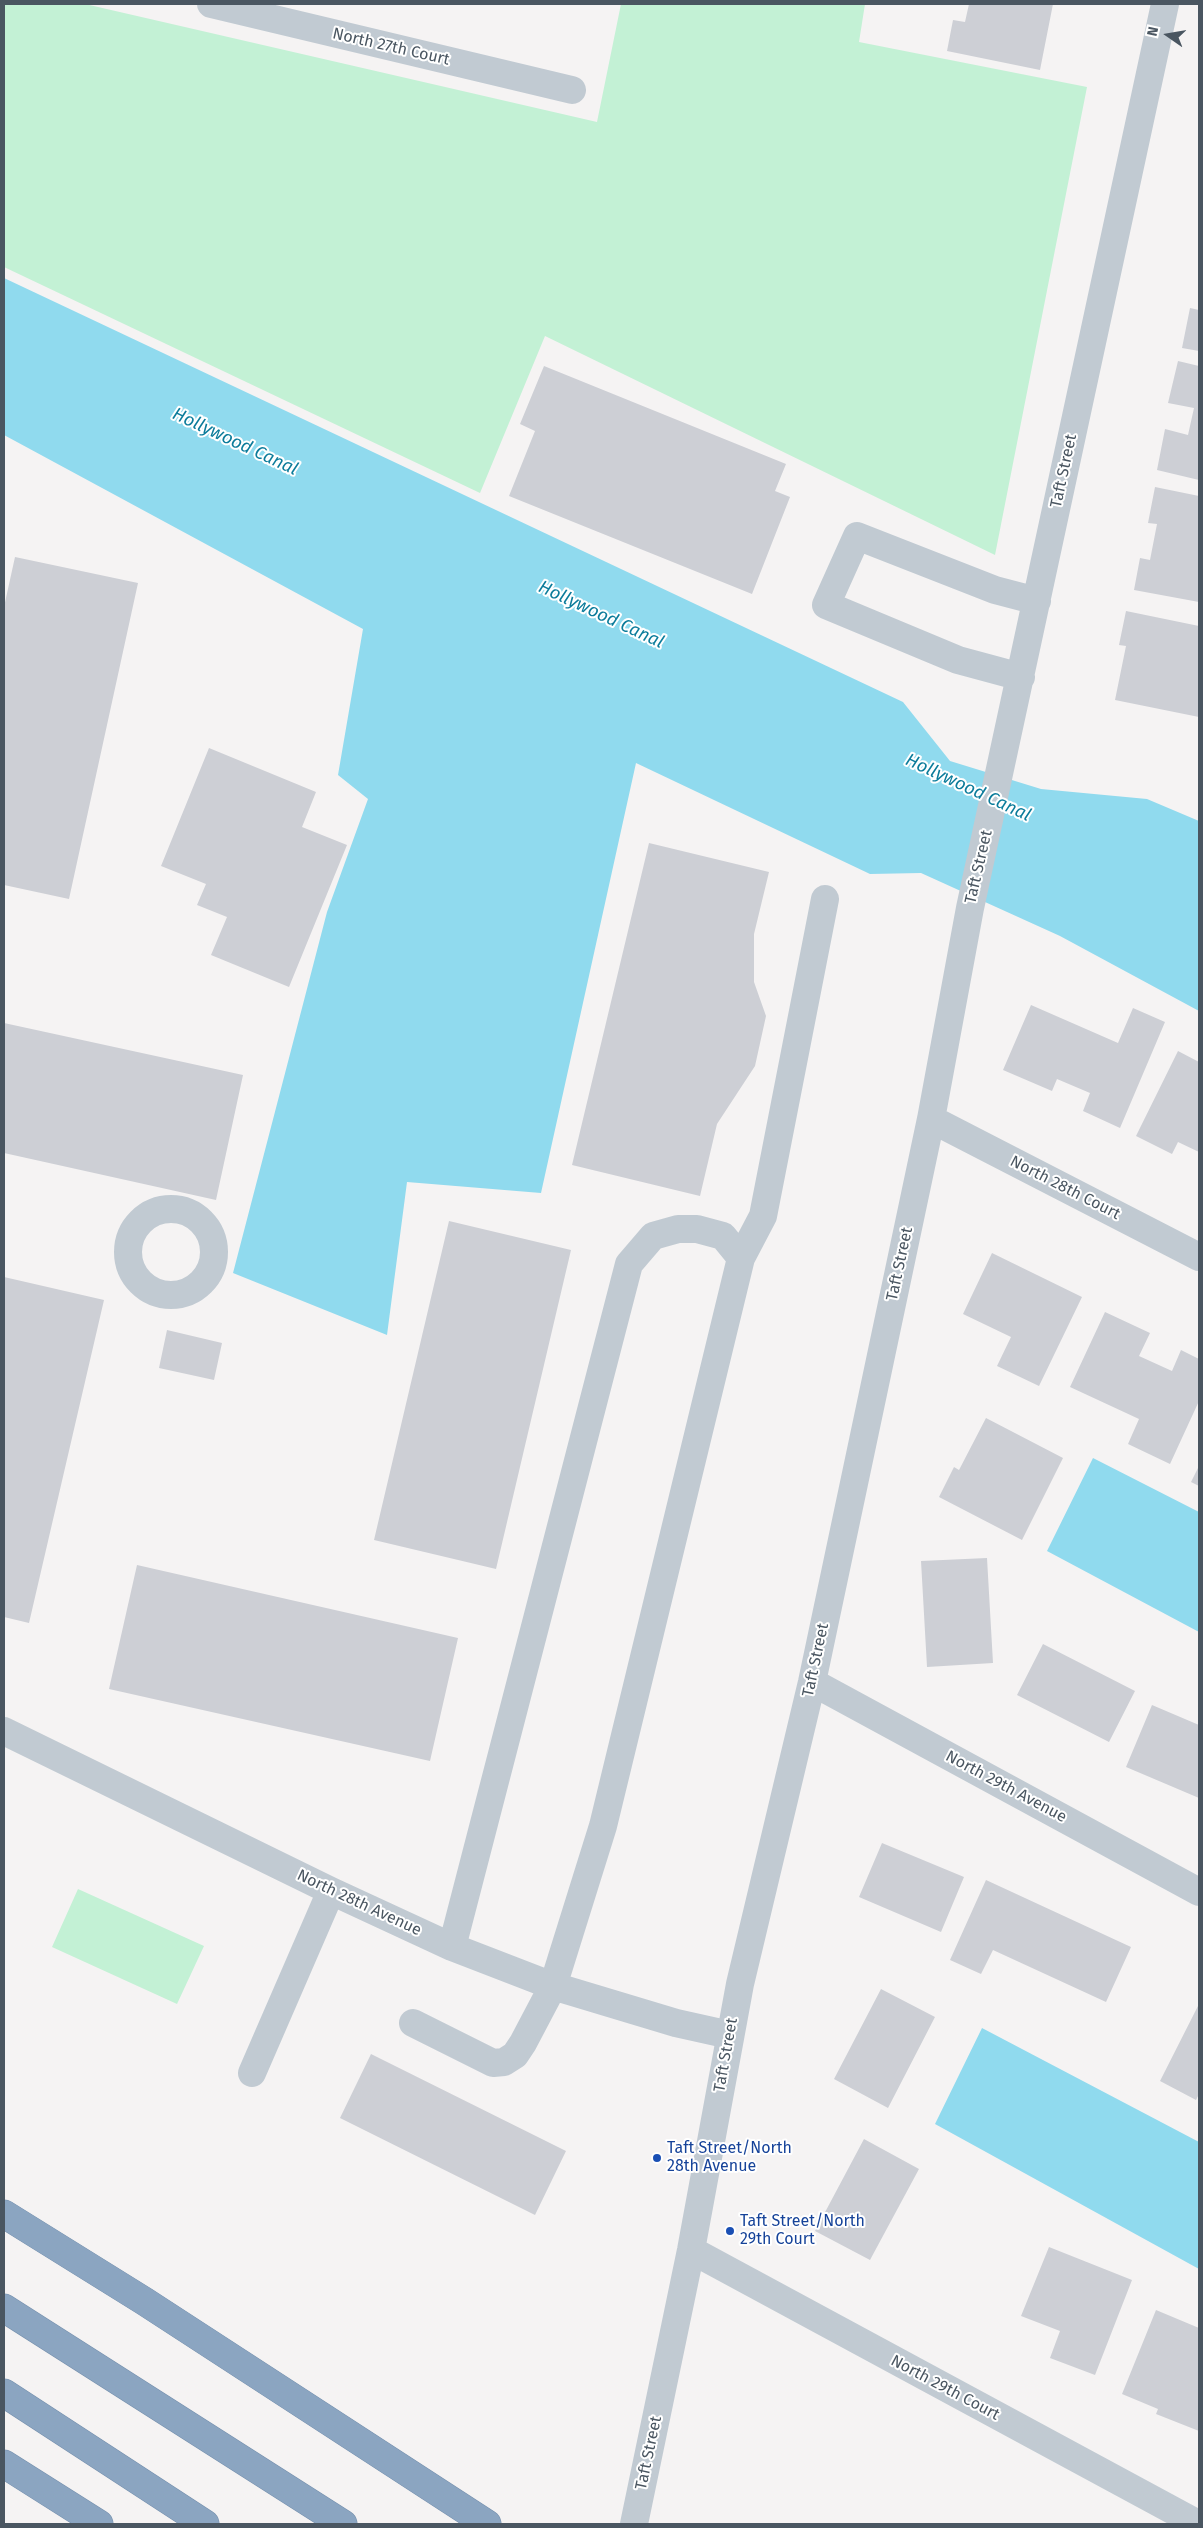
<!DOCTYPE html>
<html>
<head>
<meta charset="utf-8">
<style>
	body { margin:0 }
	#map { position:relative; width:1203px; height:2528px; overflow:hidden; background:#f5f3f3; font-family:"Fira Sans",sans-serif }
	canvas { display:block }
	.frame { position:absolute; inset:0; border:5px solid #4a5661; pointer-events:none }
	.north { position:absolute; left:1143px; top:10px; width:50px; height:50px; -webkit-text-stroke:4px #fff; paint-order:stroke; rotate:283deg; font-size:14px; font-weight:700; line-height:20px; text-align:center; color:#4a5661 }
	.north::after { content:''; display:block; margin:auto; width:18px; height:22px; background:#4a5661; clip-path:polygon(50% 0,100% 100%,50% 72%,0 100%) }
</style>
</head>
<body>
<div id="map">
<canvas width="1203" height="2528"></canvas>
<div class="frame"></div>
<div class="north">N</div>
</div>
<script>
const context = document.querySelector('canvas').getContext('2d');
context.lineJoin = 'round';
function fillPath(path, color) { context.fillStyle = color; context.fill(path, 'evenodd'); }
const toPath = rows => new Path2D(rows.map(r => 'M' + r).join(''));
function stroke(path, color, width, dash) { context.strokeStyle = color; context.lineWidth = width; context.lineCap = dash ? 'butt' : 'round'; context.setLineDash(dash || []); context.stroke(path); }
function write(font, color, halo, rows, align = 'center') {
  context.font = font + ' "Fira Sans",sans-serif'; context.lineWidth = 4; context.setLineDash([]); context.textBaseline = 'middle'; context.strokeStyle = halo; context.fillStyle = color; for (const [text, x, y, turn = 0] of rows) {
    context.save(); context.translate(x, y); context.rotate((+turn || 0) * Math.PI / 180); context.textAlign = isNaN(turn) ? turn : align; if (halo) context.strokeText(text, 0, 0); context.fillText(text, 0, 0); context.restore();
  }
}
fillPath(toPath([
	[4,4,85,4,597,122,621,4,865,4,859,42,1087,87,995,555,545,336,480,493,4,267],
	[78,1889,204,1946,177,2004,52,1947]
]), '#c3f1d5');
fillPath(toPath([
	[4,278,903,702,950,761,1041,789,1147,799,1199,821,1199,1011,1060,936,921,873,870,874,636,763,541,1193,407,1182,387,1335,233,1273,327,912,368,799,338,775,363,629,4,435],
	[1093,1458,1199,1512,1199,1632,1047,1551],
	[982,2028,1199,2142,1199,2269,935,2124]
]), '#90daee');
fillPath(toPath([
	[969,4,1053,4,1040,70,947,51,953,20,965,22],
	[1190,308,1199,310,1199,351,1182,348],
	[1178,361,1199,366,1199,480,1157,470,1165,429,1188,435,1194,408,1168,403],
	[544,366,786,464,775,491,790,497,752,594,509,496,535,431,520,424],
	[1155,487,1199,496,1199,602,1134,590,1140,558,1150,560,1157,524,1148,523],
	[15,557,138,583,69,899,4,885,4,607],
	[1126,611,1199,626,1199,717,1115,700,1126,646,1119,645],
	[209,748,316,792,302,827,347,845,289,987,211,955,227,917,197,905,206,884,161,866],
	[649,843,769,872,754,934,754,982,766,1016,755,1066,717,1124,700,1196,572,1165],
	[1031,1005,1118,1043,1133,1008,1165,1022,1120,1128,1083,1111,1090,1093,1057,1079,1052,1091,1003,1070],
	[4,1023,243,1075,216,1200,4,1153],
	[1178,1051,1199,1062,1199,1152,1178,1142,1172,1154,1136,1136],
	[449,1221,571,1250,496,1569,374,1540],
	[992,1253,1082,1297,1039,1386,997,1366,1011,1337,963,1314],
	[4,1277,104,1300,29,1623,4,1617],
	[1105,1312,1150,1333,1139,1356,1172,1371,1181,1350,1199,1359,1199,1401,1170,1464,1128,1444,1139,1419,1070,1387],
	[167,1330,222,1343,214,1380,159,1368],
	[986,1418,1063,1458,1022,1540,939,1497,954,1467,959,1470],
	[1199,1466,1199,1486,1191,1482],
	[987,1558,993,1663,927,1667,921,1561],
	[137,1565,458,1638,430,1761,109,1689],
	[1043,1644,1135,1691,1109,1742,1017,1695],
	[1152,1705,1199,1725,1199,1798,1126,1767],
	[882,1843,964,1877,941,1932,859,1897],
	[986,1880,1131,1947,1106,2002,993,1950,981,1974,950,1960],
	[881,1989,935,2017,888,2108,834,2079],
	[1199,2004,1199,2094,1196,2100,1160,2081],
	[371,2054,566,2151,535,2215,340,2118],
	[864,2139,919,2169,870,2260,815,2231],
	[1049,2247,1132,2280,1095,2375,1050,2358,1060,2331,1021,2316],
	[1156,2310,1199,2328,1199,2431,1156,2414,1158,2409,1122,2394]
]), '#cdcfd5');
const highway = toPath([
	[4,2214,144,2301,487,2524],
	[4,2308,343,2524],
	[4,2393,205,2524],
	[4,2464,99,2524]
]);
stroke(highway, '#7690ad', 29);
stroke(toPath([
	[211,4,572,90],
	[1021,677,958,660,826,605,857,536,995,590,1037,601],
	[931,1119,1199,1257],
	'128 1252a43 43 0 1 1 86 0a43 43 0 1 1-86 0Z',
	[741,1258,763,1216,825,899],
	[812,1682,1199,1892],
	[4,1731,331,1891,452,1947,553,1986,676,2023,730,2035],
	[413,2023,493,2063,504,2062,515,2055,523,2043,553,1986,603,1826,741,1258,723,1236,697,1229,678,1229,653,1236,629,1264,452,1947],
	[252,2073,331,1891],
	[691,2250,1198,2524],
	[634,2524,691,2250,740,1984,812,1682,931,1119,970,908,1165,4]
]), '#c1cad2', 28);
stroke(highway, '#8ba5c1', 28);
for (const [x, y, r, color] of [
	[657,2158,5,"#1a4fb4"],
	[730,2231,5,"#1a4fb4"]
]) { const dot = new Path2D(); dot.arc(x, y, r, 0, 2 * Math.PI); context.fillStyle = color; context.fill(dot); stroke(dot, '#fff', 2); }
write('16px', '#4a5661', '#fff', [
	["North 27th Court",391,47,13],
	["Taft Street",1064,471,-78],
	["Taft Street",979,867,-77],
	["North 28th Court",1065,1188,27],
	["Taft Street",900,1264,-78],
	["Taft Street",816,1660,-78],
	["North 29th Avenue",1006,1787,28],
	["North 28th Avenue",359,1903,25],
	["Taft Street",726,2055,-80],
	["North 29th Court",945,2388,28],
	["Taft Street",649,2453,-78]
]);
write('16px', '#164399', '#fff', [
	["Taft Street/North",667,2149],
	["28th Avenue",667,2167],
	["Taft Street/North",740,2222],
	["29th Court",740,2240]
], 'left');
write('italic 18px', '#0c7c9b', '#fff', [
	["Hollywood Canal",235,442,25],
	["Hollywood Canal",601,615,25],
	["Hollywood Canal",968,788,25]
]);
</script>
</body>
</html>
